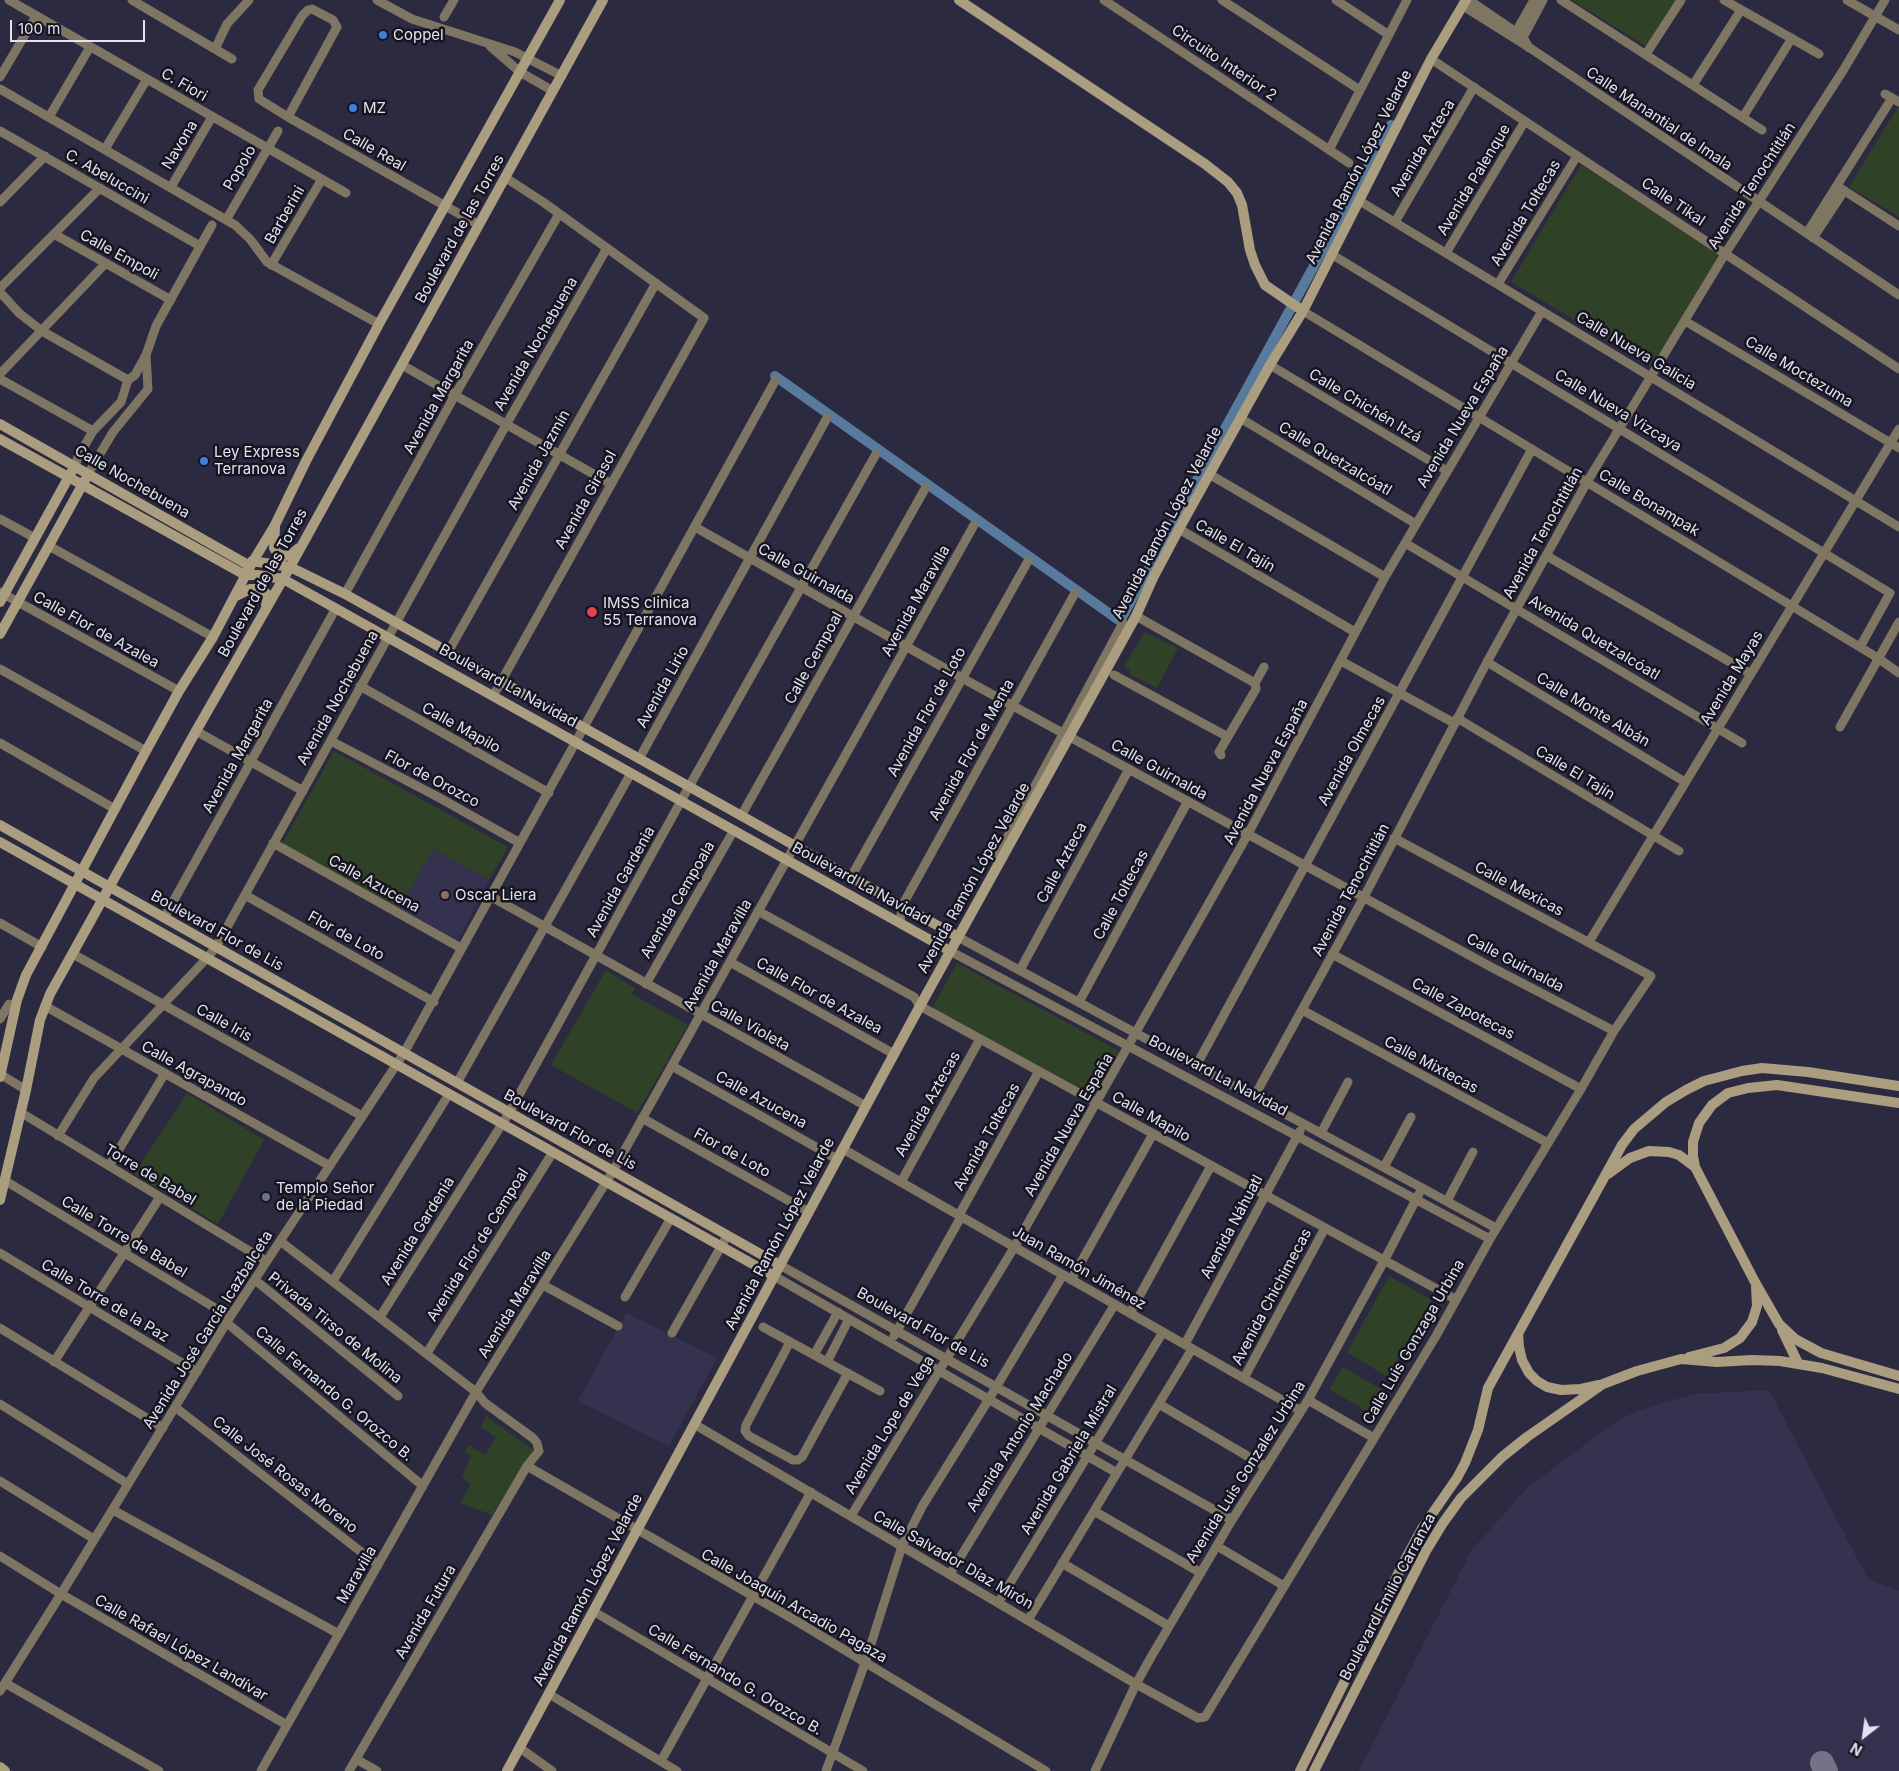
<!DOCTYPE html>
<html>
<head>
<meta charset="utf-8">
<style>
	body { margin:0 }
	#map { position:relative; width:1899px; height:1771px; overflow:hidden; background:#2c2a41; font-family:Inter,sans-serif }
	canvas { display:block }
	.north { position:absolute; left:1839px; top:1711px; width:50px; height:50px; -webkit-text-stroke:4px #15141f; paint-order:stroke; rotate:210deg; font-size:14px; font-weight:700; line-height:20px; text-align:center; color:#e3e2f2 }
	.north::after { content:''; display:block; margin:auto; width:18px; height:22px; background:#e3e2f2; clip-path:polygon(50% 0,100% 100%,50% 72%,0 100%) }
	.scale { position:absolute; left:10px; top:20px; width:135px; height:22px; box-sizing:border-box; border:2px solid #e3e2f2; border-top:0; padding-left:6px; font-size:15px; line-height:18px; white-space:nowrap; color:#e3e2f2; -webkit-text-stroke:4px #15141f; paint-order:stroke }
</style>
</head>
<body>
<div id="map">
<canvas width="1899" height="1771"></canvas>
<div class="north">N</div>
<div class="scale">100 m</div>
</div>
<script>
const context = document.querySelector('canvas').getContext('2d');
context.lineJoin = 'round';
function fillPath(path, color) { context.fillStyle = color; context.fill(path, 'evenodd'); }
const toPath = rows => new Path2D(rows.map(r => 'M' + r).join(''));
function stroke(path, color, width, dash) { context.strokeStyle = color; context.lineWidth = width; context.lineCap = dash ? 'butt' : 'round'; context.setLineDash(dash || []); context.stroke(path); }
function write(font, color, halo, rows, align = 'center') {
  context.font = font + ' Inter,sans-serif'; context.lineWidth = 5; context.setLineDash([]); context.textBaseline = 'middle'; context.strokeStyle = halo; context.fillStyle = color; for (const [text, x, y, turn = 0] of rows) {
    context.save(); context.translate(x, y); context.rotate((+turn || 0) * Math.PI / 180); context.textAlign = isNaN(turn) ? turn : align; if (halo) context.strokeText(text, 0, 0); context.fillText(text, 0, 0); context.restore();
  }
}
fillPath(toPath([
	[433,849,489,880,458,940,400,909],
	[626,1313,717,1358,669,1446,578,1401],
	[1769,1390,1868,1579,1899,1591,1899,1771,1359,1771,1471,1551,1526,1489,1614,1423,1637,1411,1694,1394]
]), '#353250');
fillPath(toPath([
	[1571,0,1676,0,1646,46],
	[1899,105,1899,217,1849,187],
	[1581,165,1721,256,1654,368,1511,282],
	[1144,632,1178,648,1157,688,1129,674,1130,670,1124,667],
	[334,751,508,847,489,880,433,849,400,909,282,844],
	[957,963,1119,1051,1095,1096,932,1008],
	[606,970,635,988,632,994,688,1025,637,1113,551,1065],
	[187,1093,264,1140,218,1224,134,1174],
	[1389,1276,1432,1300,1387,1377,1347,1352],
	[1343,1367,1381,1389,1368,1412,1329,1389],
	[486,1416,534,1450,492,1515,460,1503,471,1484,462,1477,471,1456,464,1452,469,1445,485,1455,496,1437,481,1427]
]), '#2f4126');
stroke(toPath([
	[775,376,1120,621,1391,125]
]), '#587b9d', 10);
stroke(toPath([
	[1822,1763,1826,1771]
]), '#747286', 24);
stroke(toPath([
	[9,0,346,193],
	[132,0,232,59],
	[377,0,412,19,515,52,562,76],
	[1104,0,1349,163],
	[1222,0,1360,90],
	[1336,0,1389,35],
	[1469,0,1523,37,1529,48],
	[1561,0,1762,130],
	[1724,0,1819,54],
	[1847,0,1899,30],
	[1463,6,1530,48,1899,295],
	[444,17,454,0],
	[1513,37,1534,0],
	[1521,41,1543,0],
	[490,46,520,72,553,91],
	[215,49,227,24,249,0],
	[1646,54,1681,0],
	[1431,59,1899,369],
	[0,77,36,16],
	[1693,85,1741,10],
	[0,89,235,225,250,239,267,262,379,324],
	[1885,94,1899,102],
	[49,117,90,47],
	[288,117,337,27,333,20,312,9,308,10,302,16,258,90,259,99,288,117,479,225],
	[1743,117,1792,38],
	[0,131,200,246],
	[105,149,147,79],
	[1329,150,1407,0],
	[1837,186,1899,226],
	[171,187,212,117],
	[1358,200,1899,527],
	[0,202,45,156],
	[226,220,278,131],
	[1395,222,1474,87],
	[1807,233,1892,98],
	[54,234,171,300],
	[1813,238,1844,191],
	[1446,253,1525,121],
	[1331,254,1890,593,1860,647],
	[271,265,322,179],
	[1498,284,1577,156],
	[0,288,100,188],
	[0,292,19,313,42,331,128,380],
	[1303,311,1878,658,1899,673],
	[1685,321,1899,448],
	[402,365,611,484],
	[1270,365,1447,471],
	[0,374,106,263],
	[0,379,93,431],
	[1240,418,1416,524],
	[75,466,78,457,93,431,121,402,128,380,135,375,146,355,156,326,212,225],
	[88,474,113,432,148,389,146,355],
	[1209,474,1385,577],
	[0,519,35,538],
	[695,527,962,678,1491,967,1614,1031],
	[1179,529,1355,632],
	[1405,543,1742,743],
	[49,546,213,637],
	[1547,556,1751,674],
	[0,592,179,691],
	[345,594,455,395,559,214],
	[1136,616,1255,683,1256,689,1219,752,1221,755],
	[448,652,656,283],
	[1341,661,1454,723],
	[1487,662,1685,782],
	[0,669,146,751],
	[1114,675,1228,737],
	[1255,683,1264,667],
	[360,686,549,793],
	[493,696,704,318,543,202,506,178],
	[1457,718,1679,851],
	[1840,727,1899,622],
	[196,731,303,791],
	[331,741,438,797,520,843],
	[0,743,115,809],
	[639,759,827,418],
	[741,816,926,487],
	[273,843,461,948],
	[997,862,1001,849,1123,623],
	[851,877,1028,561],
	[245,895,434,1002],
	[490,896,866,1106],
	[758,911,914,997,920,1006,1455,1299],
	[164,918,336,608],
	[0,923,42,947],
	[900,923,902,906,1075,593],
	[958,937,1496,1228],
	[1589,942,1899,429],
	[950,951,1490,1239],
	[73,954,362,1116],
	[1332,954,1581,1089],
	[730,962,894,1054],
	[1020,970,1129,769],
	[646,984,734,830],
	[1079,1002,1188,801],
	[45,1006,330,1166],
	[1302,1010,1548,1143],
	[0,1019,9,1004],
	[672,1066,837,1159],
	[1196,1066,1532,449],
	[0,1074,26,1090],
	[457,1083,631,773],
	[1254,1097,1364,897,1487,662,1587,482,1725,254,1844,69,1885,0],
	[20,1112,266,1261],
	[642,1118,809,1212],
	[1321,1133,1348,1082],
	[58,1136,94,1078,207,958,216,947,506,425,607,248],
	[843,1149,1301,1411],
	[109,1166,165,1073],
	[1384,1167,1411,1117],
	[4,1180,230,1317],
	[901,1182,980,1039],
	[1447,1201,1473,1152],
	[959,1215,1039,1071],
	[280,1241,476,1392,485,1403,533,1438,537,1443,539,1451,527,1466,349,1771],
	[0,1253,197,1372],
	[780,1265,1232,1520],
	[774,1276,1117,1473],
	[255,1280,398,1396],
	[1071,1280,1153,1134],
	[333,1281,449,1094],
	[543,1285,618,1326],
	[625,1297,671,1218],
	[1130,1313,1211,1166],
	[380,1317,509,1113,681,801,876,454],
	[227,1323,423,1486],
	[763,1327,880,1391],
	[0,1328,163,1428],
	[672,1333,727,1236],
	[894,1336,961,1217],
	[790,1342,746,1425,745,1431,749,1436,793,1460,798,1460,802,1457,848,1373],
	[1185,1344,1300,1131],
	[427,1353,553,1152],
	[814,1355,838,1312],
	[54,1362,160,1197],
	[827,1362,849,1319],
	[1244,1378,1325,1228],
	[1308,1400,1374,1438],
	[0,1404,128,1484],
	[1159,1404,1266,1467],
	[175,1407,378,1565],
	[694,1424,1136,1684,1198,1718,1205,1717,1436,1336,1490,1239,1581,1089,1614,1031,1651,976,1394,838],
	[527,1466,793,1619,1046,1771],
	[0,1481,94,1539],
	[113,1510,339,1634],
	[1094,1511,1201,1573],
	[851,1516,1015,1246,1248,834,1385,577,1542,311],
	[1217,1546,1284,1586],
	[0,1556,61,1594,287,1725],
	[1062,1563,1169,1626],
	[950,1574,1115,1304],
	[998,1603,1163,1332],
	[593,1611,863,1771],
	[1028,1620,1192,1349],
	[5,1683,159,1771],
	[0,1691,61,1594,230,1317,404,1053,775,381],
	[549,1694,677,1771],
	[520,1748,552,1771],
	[356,1759,377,1771],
	[661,1761,811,1492],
	[261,1771,476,1392,613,1171,974,525],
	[826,1771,865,1663,902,1546,923,1505,989,1399,1063,1275],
	[1095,1771,1136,1684,1151,1657,1232,1520,1308,1400,1384,1261,1422,1188]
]), '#7e7562', 9);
stroke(toPath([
	[959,0,1205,164,1228,182,1237,193,1242,205,1250,250,1255,265,1265,285,1303,311],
	[0,424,250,566],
	[0,439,245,575,257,575,283,579,950,951],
	[275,526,274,548,277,553,284,556,290,555,299,548],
	[252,561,290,567,345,594,958,937],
	[234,597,250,589,258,589,266,593,268,597,266,605],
	[0,602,72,471],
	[0,634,85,480],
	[0,825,780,1265],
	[0,842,774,1276],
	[0,1077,17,1000,26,975,146,751,179,691,213,637,252,563,275,525,306,461,379,324,560,0],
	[1899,1103,1777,1085,1748,1088,1728,1093,1712,1105,1699,1123,1693,1142,1693,1156,1695,1167,1756,1284,1779,1324,1795,1339,1821,1353,1899,1376],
	[1608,1174,1630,1158,1649,1151,1669,1152,1679,1155,1695,1167],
	[0,1200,26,1090,40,1020,50,994,196,731,290,567,603,0],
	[1782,1330,1798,1363],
	[1518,1333,1519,1347,1522,1360,1529,1373,1537,1381,1547,1387,1561,1390,1581,1389,1599,1385],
	[1689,1357,1724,1348,1740,1338,1752,1322,1757,1306,1756,1287],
	[0,1767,5,1771],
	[507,1771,920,1006,1136,616,1153,578,1179,529,1270,365,1303,311,1431,59,1466,0],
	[1300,1771,1405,1560,1423,1527,1457,1478,1465,1463,1478,1430,1488,1388,1622,1145,1634,1129,1666,1102,1686,1090,1704,1081,1742,1071,1762,1068,1808,1072,1899,1086],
	[1314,1771,1426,1551,1443,1523,1461,1498,1502,1457,1527,1437,1603,1384,1637,1371,1681,1359,1717,1362,1752,1360,1780,1361,1822,1368,1899,1389]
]), '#ab9d7f', 10);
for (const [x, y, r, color] of [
	[383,35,5,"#3f7fe0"],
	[353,108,5,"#3f7fe0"],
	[204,461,5,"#3f7fe0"],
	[592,612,6,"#e0444e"],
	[445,895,5,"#8d6e63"],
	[266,1197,5,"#6b7280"]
]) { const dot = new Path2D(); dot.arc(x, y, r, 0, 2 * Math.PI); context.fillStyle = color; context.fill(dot); stroke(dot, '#15141f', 2); }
write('15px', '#e3e2f2', '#15141f', [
	["Coppel",393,35],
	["MZ",363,108],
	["Ley Express",214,452],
	["Terranova",214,469],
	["IMSS clinica",603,603],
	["55 Terranova",603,620],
	["Oscar Liera",455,895],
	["Templo Señor",276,1188],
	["de la Piedad",276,1205]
], 'left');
write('15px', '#e3e2f2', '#15141f', [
	["Circuito Interior 2",1224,63,34],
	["C. Fiori",184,85,30],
	["Calle Manantial de Imala",1659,119,34],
	["Navona",180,145,-59],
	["Avenida Azteca",1423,148,-59],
	["Calle Real",374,150,30],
	["Avenida Ramón López Velarde",1359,167,-63],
	["Popolo",240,168,-60],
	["C. Abeluccini",107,177,30],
	["Avenida Palenque",1474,180,-59],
	["Avenida Tenochtitlán",1752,186,-57],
	["Calle Tikal",1673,202,34],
	["Avenida Toltecas",1526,213,-59],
	["Barberini",285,215,-60],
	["Boulevard de las Torres",460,229,-61],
	["Calle Empoli",119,255,29],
	["Avenida Nochebuena",536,344,-60],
	["Calle Nueva Galicia",1636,351,31],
	["Calle Moctezuma",1799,372,31],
	["Avenida Margarita",439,397,-61],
	["Calle Chichén Itzá",1365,406,31],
	["Calle Nueva Vizcaya",1618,411,31],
	["Avenida Nueva España",1463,417,-59],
	["Calle Quetzalcóatl",1335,459,31],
	["Avenida Jazmín",539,460,-61],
	["Calle Nochebuena",132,482,30],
	["Avenida Girasol",586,500,-61],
	["Calle Bonampak",1649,503,31],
	["Avenida Ramón López Velarde",1167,523,-62],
	["Avenida Tenochtitlán",1543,533,-61],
	["Calle El Tajín",1235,546,30],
	["Calle Guirnalda",806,574,29],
	["Boulevard de las Torres",263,583,-61],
	["Avenida Maravilla",916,601,-61],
	["Calle Flor de Azalea",96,630,29],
	["Avenida Quetzalcóatl",1594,638,31],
	["Calle Cempoal",814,658,-61],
	["Avenida Mayas",1732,678,-59],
	["Boulevard La Navidad",508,686,29],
	["Avenida Lirio",663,687,-61],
	["Avenida Nochebuena",338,698,-61],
	["Calle Monte Albán",1593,710,31],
	["Avenida Flor de Loto",927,712,-61],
	["Calle Mapilo",461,728,29],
	["Avenida Flor de Menta",972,750,-61],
	["Avenida Olmecas",1352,751,-61],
	["Avenida Margarita",238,756,-61],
	["Calle Guirnalda",1159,770,29],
	["Avenida Nueva España",1266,772,-62],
	["Calle El Tajín",1575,773,31],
	["Flor de Orozco",432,779,28],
	["Calle Azteca",1062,863,-62],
	["Avenida Ramón López Velarde",974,878,-61],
	["Avenida Gardenia",621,882,-61],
	["Calle Azucena",374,884,29],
	["Boulevard La Navidad",861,884,29],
	["Calle Mexicas",1519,889,28],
	["Avenida Tenochtitlán",1351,890,-62],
	["Calle Toltecas",1121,895,-62],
	["Avenida Cempoala",678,900,-60],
	["Boulevard Flor de Lis",217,931,29],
	["Flor de Loto",346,936,29],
	["Avenida Maravilla",718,955,-61],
	["Calle Guirnalda",1515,963,28],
	["Calle Flor de Azalea",819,996,29],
	["Calle Zapotecas",1463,1009,28],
	["Calle Iris",224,1023,29],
	["Calle Violeta",750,1026,29],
	["Calle Mixtecas",1431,1065,28],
	["Calle Agrapando",194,1074,29],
	["Boulevard La Navidad",1218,1076,28],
	["Calle Azucena",761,1100,29],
	["Avenida Aztecas",928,1104,-61],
	["Calle Mapilo",1151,1117,29],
	["Avenida Nueva España",1069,1125,-60],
	["Boulevard Flor de Lis",570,1130,29],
	["Avenida Toltecas",987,1137,-61],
	["Flor de Loto",732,1153,29],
	["Torre de Babel",150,1175,31],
	["Avenida Náhuatl",1232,1227,-62],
	["Avenida Gardenia",418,1231,-58],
	["Avenida Ramón López Velarde",780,1234,-62],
	["Calle Torre de Babel",124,1237,31],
	["Avenida Flor de Cempoal",478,1245,-58],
	["Juan Ramón Jiménez",1079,1268,30],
	["Avenida Chichimecas",1272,1297,-62],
	["Calle Torre de la Paz",105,1301,31],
	["Avenida Maravilla",515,1304,-58],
	["Privada Tirso de Molina",335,1328,39],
	["Boulevard Flor de Lis",923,1328,29],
	["Avenida José García Icazbalceta",208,1330,-58],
	["Calle Luis Gonzaga Urbina",1414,1342,-60],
	["Calle Fernando G. Orozco B.",334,1394,40],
	["Avenida Lope de Vega",890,1425,-59],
	["Avenida Antonio Machado",1020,1432,-58],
	["Avenida Gabriela Mistral",1069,1460,-59],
	["Avenida Luis Gonzalez Urbina",1246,1472,-58],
	["Calle José Rosas Moreno",285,1475,38],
	["Calle Salvador Díaz Mirón",953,1560,30],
	["Maravilla",357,1575,-60],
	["Avenida Ramón López Velarde",588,1590,-62],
	["Boulevard Emilio Carranza",1388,1597,-62],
	["Calle Joaquín Arcadio Pagaza",794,1606,30],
	["Avenida Futura",426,1612,-60],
	["Calle Rafael López Landívar",181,1648,30],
	["Calle Fernando G. Orozco B.",735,1680,31]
]);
</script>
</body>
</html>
